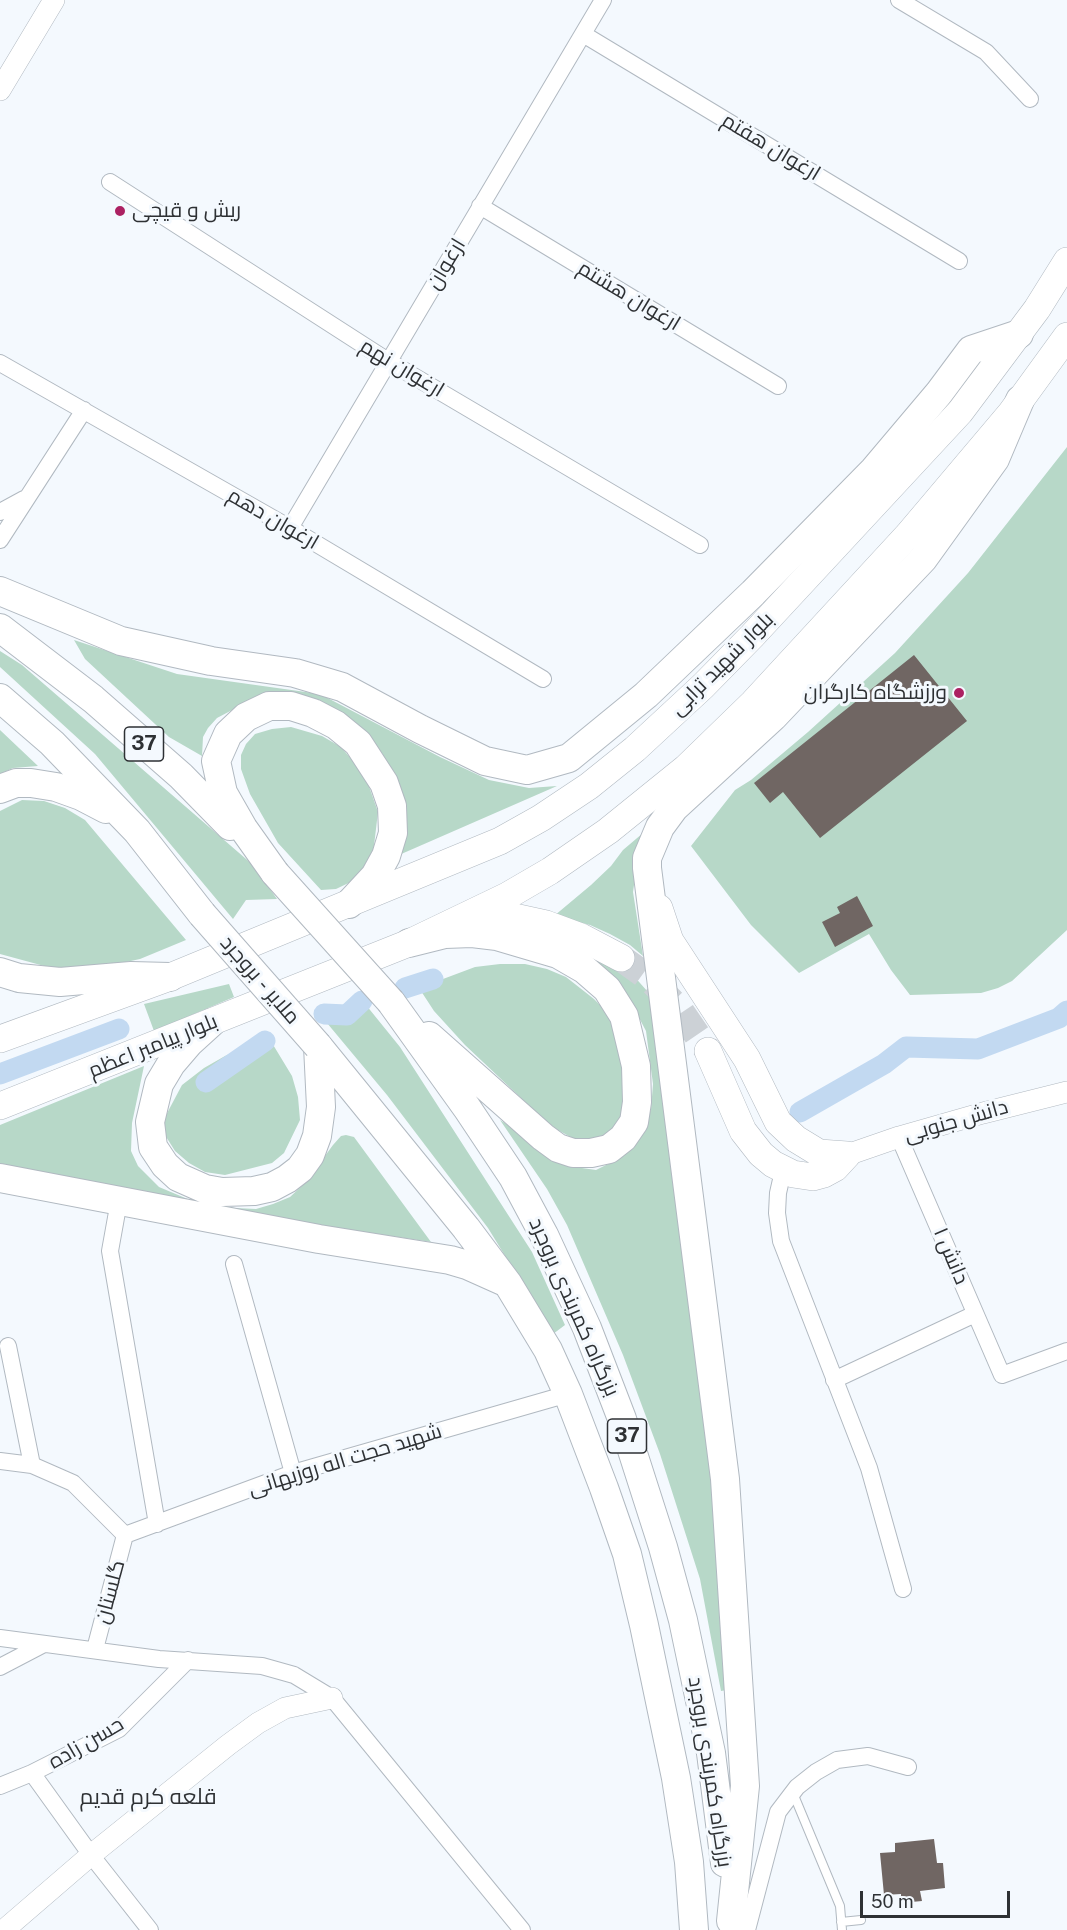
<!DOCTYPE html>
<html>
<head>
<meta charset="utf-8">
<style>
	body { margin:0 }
	#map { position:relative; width:1067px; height:1930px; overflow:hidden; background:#f4f9fe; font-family:"Public Sans",sans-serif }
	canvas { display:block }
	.scale { position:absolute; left:860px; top:1891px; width:150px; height:27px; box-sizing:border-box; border:3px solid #2e3134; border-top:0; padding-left:8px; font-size:18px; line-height:21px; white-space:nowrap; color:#2e3134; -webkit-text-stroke:4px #f4f9fe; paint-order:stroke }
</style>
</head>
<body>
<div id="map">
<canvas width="1067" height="1930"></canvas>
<div class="scale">50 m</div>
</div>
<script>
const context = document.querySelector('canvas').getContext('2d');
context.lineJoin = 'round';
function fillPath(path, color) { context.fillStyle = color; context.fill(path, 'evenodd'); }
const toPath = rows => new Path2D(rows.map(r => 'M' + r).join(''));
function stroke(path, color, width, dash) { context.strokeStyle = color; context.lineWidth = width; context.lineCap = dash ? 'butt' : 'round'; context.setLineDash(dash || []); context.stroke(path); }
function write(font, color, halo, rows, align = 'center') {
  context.font = font + ' "Public Sans",Cairo,sans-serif'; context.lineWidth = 6; context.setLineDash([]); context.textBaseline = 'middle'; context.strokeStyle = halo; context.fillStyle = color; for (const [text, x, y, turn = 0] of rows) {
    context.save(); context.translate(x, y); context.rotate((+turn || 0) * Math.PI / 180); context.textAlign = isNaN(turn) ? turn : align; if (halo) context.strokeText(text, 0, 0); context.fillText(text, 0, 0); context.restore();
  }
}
fillPath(toPath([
	[1067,447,1067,930,1012,981,998,988,981,993,910,995,891,970,869,934,799,973,751,925,691,846,735,790,751,780,808,732,895,653,968,573],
	[74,640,177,674,320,694,440,757,489,780,529,788,557,786,399,855,388,767,382,753,368,736,236,708,217,718,208,728,203,737,202,756,169,737,85,659],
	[0,651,22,665,253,865,277,899,246,900,233,919,95,754,0,667],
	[291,727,322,736,341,747,365,775,378,812,373,854,359,878,336,889,321,890,278,843,250,794,241,769,241,755,246,744,255,734,272,729],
	[0,730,38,766,13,768,0,774],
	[22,800,44,801,65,808,85,820,186,940,140,959,89,970,48,967,0,954,0,811],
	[663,816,636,871,633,892,643,956,630,945,610,934,590,925,554,916,591,885,611,866,623,850],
	[588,948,632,974,648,992,658,1015,712,1460,727,1690,721,1691,700,1579,660,1454,623,1355,567,1225,547,1189,500,1120,575,1167,596,1170,616,1160,643,1132,651,1109,653,1084,646,1031,624,989,611,974,591,957],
	[500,964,525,964,547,969,566,977,594,999,605,1010,616,1029,628,1075,621,1122,598,1143,576,1140,556,1129,538,1114,465,1045,434,1011,419,988,475,967],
	[229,984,234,997,154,1031,144,1004],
	[366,1005,400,1047,532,1252,565,1325,553,1334,488,1228,387,1095,327,1023,352,1023],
	[272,1043,292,1076,298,1097,300,1120,284,1153,272,1163,225,1175,205,1172,189,1163,175,1151,165,1135,165,1117,182,1085,204,1068,225,1056,245,1047],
	[144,1066,132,1123,131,1151,138,1166,159,1187,190,1200,235,1208,256,1209,273,1204,290,1197,305,1183,333,1145,341,1136,346,1135,354,1137,431,1242,271,1218,0,1168,0,1125]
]), '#b7d8c8');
stroke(toPath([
	[405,988,433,979],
	[324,1014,347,1015,362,1001],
	[0,1074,119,1029],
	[206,1082,265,1041],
	[800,1112,884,1064,906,1047,978,1049,1059,1018,1067,1011]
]), '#c2d9f1', 21);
fillPath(toPath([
	[914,655,967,721,820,838,783,792,770,803,754,783],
	[857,896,873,926,835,947,822,922,840,913,837,907],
	[934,1839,937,1863,943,1863,945,1888,920,1891,922,1901,901,1903,901,1894,884,1895,880,1853,895,1852,895,1843]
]), '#706663');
stroke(toPath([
	[621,958,649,978,680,1010,708,1051]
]), '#ccd1d6', 27, [27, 14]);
const service = toPath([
	[793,1793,840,1906,842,1930],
	[841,1922,861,1920]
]);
const minor = toPath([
	[899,0,986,52,1030,99],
	[583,34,959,261],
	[110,182,388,361,700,545],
	[480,206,778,386],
	[0,363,290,528,543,679],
	[0,512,24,499],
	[290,528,603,0],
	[0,540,84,410],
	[899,1137,1002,1375,1067,1351],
	[783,1171,778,1193,777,1213,781,1241,869,1468,903,1589],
	[119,1201,110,1251,157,1524],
	[234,1264,293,1473],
	[8,1346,32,1465,73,1483,125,1535],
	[834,1380,975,1314],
	[0,1461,32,1465],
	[125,1535,293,1473,568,1394],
	[0,1638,159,1659,262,1666,294,1675,332,1698,522,1930],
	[95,1649,125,1535],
	[0,1667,44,1644],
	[32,1773,91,1855,150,1930],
	[0,1786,32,1773,119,1729,188,1660],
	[747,1930,778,1812,797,1787,816,1772,837,1760,868,1756,908,1767]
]);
const tertiary = toPath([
	[0,90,54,0],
	[847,1155,899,1137,983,1113,1067,1092],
	[4,1930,91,1855,228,1745,258,1723,285,1708,332,1698]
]);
const primary = toPath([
	[659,908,670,941,747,1059,778,1122,796,1139,819,1153,847,1155],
	[474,912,514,917,546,924,581,937,621,958],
	[0,1039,170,977,500,841,541,818,589,786,635,749,703,686,752,636,960,412,1037,309,1067,261],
	[708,1051,743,1131,761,1154,773,1164,793,1174,813,1177,824,1174,835,1168,847,1155],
	[0,1106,409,943,507,896,550,871,608,831,686,768,753,703,908,535,1011,413,1067,336]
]);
const trunk = toPath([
	[0,591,121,641,211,661,295,673,342,687,420,729,485,761,527,770,569,758,646,695,753,593,874,470,939,393,971,350,1019,334],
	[0,628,93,699,181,776,230,826],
	[0,698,52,743,137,831,202,914],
	[0,789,16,783,31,783,56,787,81,796,106,809],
	[275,873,243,828,223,793,216,761,228,734,246,717,269,706,291,706,313,713,336,725,358,743,384,783,392,806,393,833,386,856,375,876,349,904],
	[409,943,445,934,472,933,497,936,558,954,584,969,607,989,624,1016,636,1066,637,1102,634,1122,623,1138,609,1149,591,1153,573,1153,558,1148,543,1137,429,1036],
	[0,972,19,978,60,982,131,976,170,977],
	[391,1002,467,1108,513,1177,544,1235,587,1328,622,1419,663,1547,683,1620,711,1753,725,1863],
	[211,1023,189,1043,171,1064,159,1084,150,1122,153,1147,165,1165,178,1177,205,1189,222,1192,254,1191,272,1187,287,1179,300,1169,310,1155,317,1136,321,1107,318,1046],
	[318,1046,466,1228,508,1284,548,1350,568,1394,604,1488,627,1554,644,1625,676,1778,689,1862,694,1930],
	[0,1178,319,1239,450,1260,467,1265,505,1282],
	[731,1921,745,1786,725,1479,647,868,647,858,660,827,674,808,773,717,923,559,995,459,1020,400]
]);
stroke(service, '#b1b9c1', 10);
stroke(minor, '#b1b9c1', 18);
stroke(tertiary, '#b1b9c1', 22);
stroke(primary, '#b1b9c1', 28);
stroke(trunk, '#b1b9c1', 30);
stroke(service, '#fff', 8);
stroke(minor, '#fff', 16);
stroke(tertiary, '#fff', 21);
stroke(primary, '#fff', 27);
stroke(trunk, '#fff', 28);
const trunkBridge = toPath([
	[275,873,391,1002],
	[202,914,318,1046]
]);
stroke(trunkBridge, '#b1b9c1', 30, []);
stroke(trunkBridge, '#fff', 28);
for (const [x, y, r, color] of [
	[120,211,6,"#ac2162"],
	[959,693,6,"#ac2162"]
]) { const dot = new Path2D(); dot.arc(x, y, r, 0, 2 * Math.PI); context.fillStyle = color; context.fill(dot); stroke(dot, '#f4f9fe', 2); }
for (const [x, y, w] of [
	[144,744,39],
	[627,1436,39]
]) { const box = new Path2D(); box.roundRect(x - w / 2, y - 17, w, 34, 4.5); context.fillStyle = '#f4f9fe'; context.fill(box); stroke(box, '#2e3134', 1.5); }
write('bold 20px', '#2e3134', null, [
	["37",144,744],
	["37",627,1436]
]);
write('21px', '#2e3134', '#f4f9fe', [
	["ارغوان هفتم",771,147,31],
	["ارغوان",446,264,-59],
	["ارغوان هشتم",629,296,31],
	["ارغوان نهم",402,368,31],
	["ارغوان دهم",273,519,30],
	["بلوار شهید ترابی",722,664,-45],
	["ملایر - بروجرد",260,980,49],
	["بلوار پیامبر اعظم",153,1046,-22],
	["دانش جنوبی",956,1121,-16],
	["دانش ۱",951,1256,67],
	["بزرگراه کمربندی بروجرد",574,1307,66],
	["شهید حجت اله روزبهانی",345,1460,-17],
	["گلستان",110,1592,-75],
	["حسن زاده",86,1743,-30],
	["بزرگراه کمربندی بروجرد",710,1772,81]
]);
write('21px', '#2e3134', '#f4f9fe', [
	["ریش و قیچی",132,211],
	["ورزشگاه کارگران",947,693,"right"]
], 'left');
write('22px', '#2e3134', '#f4f9fe', [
	["قلعه کرم قدیم",148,1797]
]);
</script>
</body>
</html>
